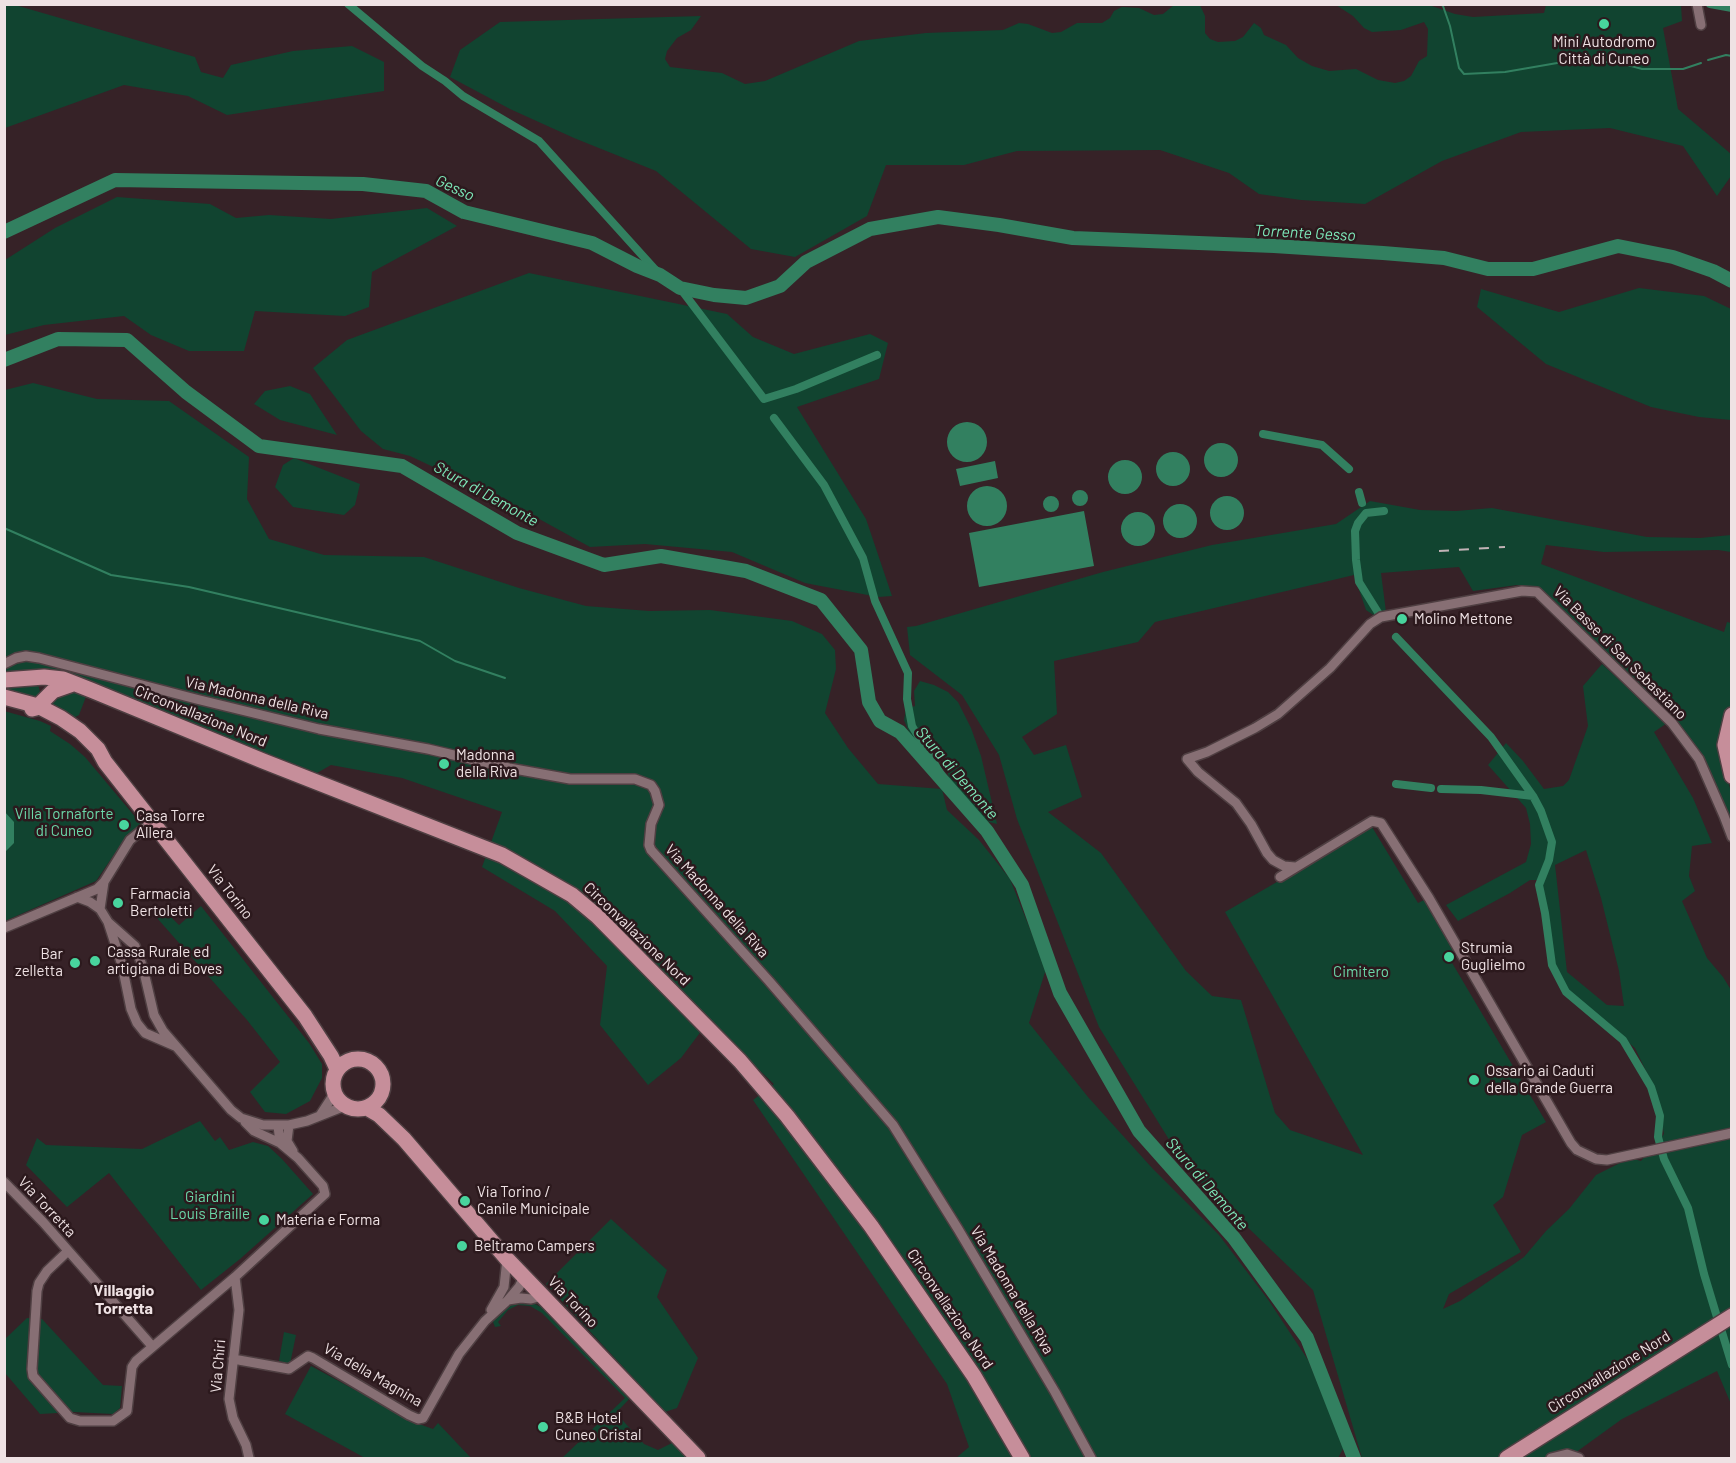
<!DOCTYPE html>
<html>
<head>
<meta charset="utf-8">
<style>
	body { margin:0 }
	#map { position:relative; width:1736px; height:1463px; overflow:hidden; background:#362227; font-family:Barlow,sans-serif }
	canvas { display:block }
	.frame { position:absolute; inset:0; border:6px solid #efe2e4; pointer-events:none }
</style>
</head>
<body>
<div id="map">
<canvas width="1736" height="1463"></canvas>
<div class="frame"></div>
</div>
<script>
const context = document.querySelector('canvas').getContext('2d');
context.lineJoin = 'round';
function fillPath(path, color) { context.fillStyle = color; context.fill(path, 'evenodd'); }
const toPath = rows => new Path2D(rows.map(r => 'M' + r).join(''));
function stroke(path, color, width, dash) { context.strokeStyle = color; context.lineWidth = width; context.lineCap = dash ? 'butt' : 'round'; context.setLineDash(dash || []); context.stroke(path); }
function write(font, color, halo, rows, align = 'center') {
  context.font = font + ' Barlow,sans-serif'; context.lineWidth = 5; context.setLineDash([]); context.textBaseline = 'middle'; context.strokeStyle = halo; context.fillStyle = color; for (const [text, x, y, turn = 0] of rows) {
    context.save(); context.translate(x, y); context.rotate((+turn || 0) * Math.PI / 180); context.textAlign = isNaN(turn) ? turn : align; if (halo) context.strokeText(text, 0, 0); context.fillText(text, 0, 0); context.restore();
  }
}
fillPath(toPath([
	[5,4,15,5,195,57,201,72,223,78,231,65,293,51,352,46,384,62,384,91,227,115,188,96,124,85,5,128],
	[1200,5,1205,16,1205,33,1210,39,1218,42,1235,41,1243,37,1254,23,1261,28,1264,35,1286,45,1298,58,1312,66,1329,71,1356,69,1378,80,1395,83,1404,81,1411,76,1419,61,1427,56,1428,29,1424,22,1401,30,1372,32,1364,28,1353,16,1336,5,1429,5,1455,14,1473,17,1544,13,1546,5,1681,5,1682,21,1663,28,1678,109,1731,154,1731,176,1717,196,1683,146,1610,128,1521,132,1442,161,1365,204,1301,200,1259,194,1229,173,1160,150,1017,151,964,165,886,165,867,216,795,257,751,249,656,171,574,138,510,109,450,77,460,50,500,22,701,16,691,30,677,38,667,51,665,59,670,67,722,73,745,84,765,81,859,41,926,33,1003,30,1019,23,1028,24,1052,33,1061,32,1077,23,1102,23,1110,18,1114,11,1122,7,1139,8,1154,15,1163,14,1174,5],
	[117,197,210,204,236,218,269,215,331,219,427,208,457,226,372,272,369,307,345,316,255,311,244,351,189,351,151,335,124,316,44,325,5,335,5,260,55,228],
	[529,273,727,314,753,337,794,354,870,334,888,343,879,379,797,407,866,519,892,596,878,597,805,583,732,552,645,544,590,547,512,504,410,456,383,449,361,431,313,368,347,340],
	[1639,288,1704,296,1731,309,1731,420,1699,417,1651,407,1546,364,1477,307,1481,289,1559,312],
	[33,383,97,399,169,401,249,457,247,499,269,539,324,555,424,557,519,588,586,606,649,611,710,610,792,621,822,634,835,650,836,669,825,713,848,748,878,784,942,789,947,810,979,840,1010,879,1046,969,1029,1023,1088,1097,1153,1169,1219,1235,1269,1301,1308,1360,1344,1447,1338,1458,956,1458,969,1447,947,1384,753,1100,774,1084,708,1022,681,1058,648,1085,600,1025,607,966,555,911,482,867,502,812,402,778,331,765,317,773,69,677,5,676,4,667,8,666,4,656,5,390],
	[290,386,310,394,337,435,280,420,254,404,265,391],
	[294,458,360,484,355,505,344,515,293,507,275,487,283,465],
	[1370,501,1420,510,1456,511,1492,508,1647,537,1700,538,1731,535,1731,552,1718,550,1604,552,1546,545,1541,564,1724,632,1727,622,1731,623,1731,707,1727,713,1721,748,1731,793,1731,829,1673,719,1654,732,1693,798,1712,843,1692,846,1689,876,1695,891,1682,901,1707,958,1723,977,1731,990,1731,1404,1717,1371,1622,1419,1568,1458,1362,1458,1313,1290,1188,1170,1099,1027,1017,819,999,755,962,695,910,655,907,627,916,626,1103,572,1212,545,1336,524],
	[1459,567,1473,591,1517,585,1539,590,1609,658,1632,676,1626,686,1602,664,1583,686,1588,726,1569,780,1563,786,1544,789,1523,761,1506,743,1488,765,1526,808,1530,824,1531,844,1526,862,1446,905,1458,921,1510,893,1530,880,1542,880,1553,965,1566,990,1635,1048,1656,1092,1664,1134,1641,1161,1634,1159,1620,1163,1596,1175,1569,1209,1546,1231,1524,1257,1460,1301,1443,1309,1449,1294,1521,1252,1493,1205,1503,1197,1522,1135,1546,1122,1448,956,1454,952,1424,900,1418,903,1372,827,1225,912,1363,1155,1290,1130,1275,1113,1241,1000,1212,996,1186,971,1101,853,1048,812,1082,797,1066,745,1034,755,1022,737,1057,714,1054,661,1138,642,1155,622,1354,575,1366,610,1375,616,1386,612,1381,573],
	[1586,850,1601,898,1619,971,1624,1006,1607,1005,1567,972,1555,865],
	[920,681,934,685,948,692,958,702,971,728,981,756,997,824,989,822,980,816,949,779,945,758,941,749,931,751,912,740,904,720,906,709,915,706,914,691],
	[38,684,40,692,35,700,5,694,5,685],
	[69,689,87,694,79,715,70,720,50,705,53,696],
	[4,711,40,721,51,726,50,731,70,744,85,757,142,825,126,837,96,881,5,921],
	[201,906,309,1043,322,1064,322,1078,310,1101,286,1114,265,1112,250,1092,280,1062,247,1020,157,918,165,911,179,925],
	[200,1121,215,1141,220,1137,229,1150,253,1142,268,1146,282,1159,313,1194,240,1259,201,1290,109,1173,67,1207,26,1165,37,1138,46,1145,142,1149],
	[611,1219,667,1270,657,1297,698,1358,677,1408,665,1412,546,1284],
	[517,1302,535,1304,552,1313,632,1396,616,1413,644,1444,658,1450,674,1442,688,1458,562,1458,625,1398,542,1313,530,1306,518,1305,508,1310,498,1322,501,1326,495,1327,493,1322,497,1315,504,1308],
	[27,1318,42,1319,103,1385,122,1386,120,1408,113,1414,74,1412,40,1414,5,1373,4,1340],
	[284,1332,296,1335,290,1364,279,1361],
	[311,1366,416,1423,433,1429,438,1423,471,1458,365,1458,285,1414]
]), '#114430');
fillPath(toPath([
	'947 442a20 20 0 1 1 40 0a20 20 0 1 1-40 0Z',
	'1204 460a17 17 0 1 1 34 0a17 17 0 1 1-34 0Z',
	'1156 469a17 17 0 1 1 34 0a17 17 0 1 1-34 0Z',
	'1108 477a17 17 0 1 1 34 0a17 17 0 1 1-34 0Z',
	[995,461,998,478,960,486,956,469],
	'967 506a20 20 0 1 1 40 0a20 20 0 1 1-40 0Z',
	'1072 498a8 8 0 1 1 16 0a8 8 0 1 1-16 0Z',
	'1043 504a8 8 0 1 1 16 0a8 8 0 1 1-16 0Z',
	'1210 513a17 17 0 1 1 34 0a17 17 0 1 1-34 0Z',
	'1163 521a17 17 0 1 1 34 0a17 17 0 1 1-34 0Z',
	[1084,511,1094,566,979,587,969,533],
	'1121 529a17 17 0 1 1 34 0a17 17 0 1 1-34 0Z',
	[4,811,14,822,14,843,5,852]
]), '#328060');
stroke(toPath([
	[1440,4,1443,6,1450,26,1459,68,1464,74,1505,72,1563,62,1617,62,1642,69,1683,69,1701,63],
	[1708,60,1726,55,1732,56],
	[4,528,111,575,189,587,420,641,455,661,505,678]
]), '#328060', 2);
stroke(toPath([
	[348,4,422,66,445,81,463,96,539,141,660,275],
	[1710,4,1732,8],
	[680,288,764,399,796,389,877,355],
	[774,418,824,485,863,558,875,601,908,673,907,699,912,726,952,793],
	[1263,434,1322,445,1349,469],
	[1359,492,1362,503],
	[1379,614,1359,582,1356,560,1355,531,1358,523,1366,513,1384,511],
	[1396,637,1491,737,1533,796],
	[1396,784,1431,788],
	[1441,789,1481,790,1533,796,1541,811,1552,842,1549,860,1539,885,1545,913,1552,965,1566,992,1623,1040,1651,1087,1660,1116,1658,1137,1664,1159,1688,1208,1704,1274,1717,1317],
	[1721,1329,1732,1365]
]), '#328060', 8);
stroke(toPath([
	[4,232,115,180,363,184,426,191,464,212,592,243,637,266,660,275,680,288,714,295,746,298,780,286,806,262,870,229,938,217,999,225,1073,238,1274,246,1383,253,1444,258,1488,269,1533,269,1618,246,1673,257,1713,271,1732,281],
	[4,360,58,339,127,340,186,392,259,446,402,466,517,533,604,565,661,556,746,571,821,600,861,650,869,702,880,721,900,732,987,831,1022,885,1060,993,1139,1131,1234,1238,1307,1338,1354,1458]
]), '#328060', 14);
const street = toPath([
	[1697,4,1701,25],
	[4,664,16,658,26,656,39,658,196,699,319,729,428,749,509,768,570,779,635,779,651,785,655,791,659,805,651,824,649,845,651,850,769,981,893,1125,958,1229,1055,1392,1091,1458],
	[1295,867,1284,866,1273,860,1267,853,1251,824,1236,803,1198,772,1187,759,1207,752,1255,728,1278,714,1330,668,1370,624,1381,617,1522,591,1537,592,1672,723,1699,759,1724,816,1732,837],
	[1280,877,1372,821,1381,823,1429,898,1571,1143,1577,1150,1596,1159,1607,1160,1732,1133],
	[77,897,90,902,100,909,108,922,122,965,131,1009,137,1023,145,1033,175,1046],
	[100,909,104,882],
	[108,922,135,946,143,968,154,1015,163,1031,231,1110,241,1118,263,1125,289,1125,307,1121,345,1106],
	[4,928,97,889,104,882,130,840,152,822],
	[321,1114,334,1094],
	[245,1122,254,1131,280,1143],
	[289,1125,287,1141,293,1151],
	[4,1182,43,1222,152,1346],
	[68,1251,47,1271,39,1283,37,1291,32,1369,33,1376,70,1418,80,1421,113,1421,127,1411,132,1367,136,1361,235,1277,325,1194,323,1186,298,1158,280,1143,278,1126],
	[235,1277,239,1310,229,1399,233,1418,246,1445,249,1458],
	[508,1300,519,1287,524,1277],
	[491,1310,504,1287,507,1259],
	[233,1359,289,1369,308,1356,313,1358,409,1415,418,1419,423,1418,459,1354,485,1321,508,1300,521,1298,531,1299,542,1296],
	[1551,1458,1567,1454,1579,1458]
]);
const primary = toPath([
	[4,680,44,677,63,679,91,690,263,761,502,855,572,895,597,916,740,1061,787,1116,871,1226,974,1376,1022,1458],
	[4,697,38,706,61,718,80,731,98,749,105,762,305,1016,331,1056,337,1069],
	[32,709,36,708,53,691,73,684],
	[1732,715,1725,745,1732,776],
	'333 1084a25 25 0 1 1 50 0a25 25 0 1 1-50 0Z',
	[367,1108,379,1115,404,1139,507,1259,698,1458],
	[1507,1458,1732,1316]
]);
stroke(street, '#4f3f42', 12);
stroke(primary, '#4f3f42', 18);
stroke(street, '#876f74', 9);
stroke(primary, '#c68e9a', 15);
stroke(toPath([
	[1439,551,1505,547]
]), '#c2b3b6', 2, [10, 10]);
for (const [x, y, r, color] of [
	[1604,24,6,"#48d49d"],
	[1402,619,6,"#48d49d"],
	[444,764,6,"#48d49d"],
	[124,825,6,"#48d49d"],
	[118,903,6,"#48d49d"],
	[1449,957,6,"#48d49d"],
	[95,961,6,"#48d49d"],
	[75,963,6,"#48d49d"],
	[1474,1080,6,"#48d49d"],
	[465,1201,6,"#48d49d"],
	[264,1220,6,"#48d49d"],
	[462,1246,6,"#48d49d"],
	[543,1427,6,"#48d49d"]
]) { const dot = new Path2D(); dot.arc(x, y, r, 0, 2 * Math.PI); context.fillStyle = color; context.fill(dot); stroke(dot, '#2c191d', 2); }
write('15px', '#efe2e4', '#2c191d', [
	["Mini Autodromo",1604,42,"center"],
	["Città di Cuneo",1604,59,"center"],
	["Molino Mettone",1414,619],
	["Madonna",456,755],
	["della Riva",456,772],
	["Casa Torre",136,816],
	["Allera",136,833],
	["Farmacia",130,894],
	["Bertoletti",130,911],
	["Strumia",1461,948],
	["Guglielmo",1461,965],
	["Cassa Rurale ed",107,952],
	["artigiana di Boves",107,969],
	["Bar",63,954,"right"],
	["zelletta",63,971,"right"],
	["Ossario ai Caduti",1486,1071],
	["della Grande Guerra",1486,1088],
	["Via Torino /",477,1192],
	["Canile Municipale",477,1209],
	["Materia e Forma",276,1220],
	["Beltramo Campers",474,1246],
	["B&B Hotel",555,1418],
	["Cuneo Cristal",555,1435]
], 'left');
write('15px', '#efe2e4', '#2c191d', [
	["Via Basse di San Sebastiano",1620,653,45],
	["Via Madonna della Riva",257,698,13],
	["Circonvallazione Nord",201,716,22],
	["Via Torino",230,892,52],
	["Via Madonna della Riva",717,901,48],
	["Circonvallazione Nord",637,934,44],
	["Via Torretta",47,1207,47],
	["Via Madonna della Riva",1012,1290,59],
	["Via Torino",573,1302,46],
	["Circonvallazione Nord",950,1309,56],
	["Via Chiri",218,1366,-85],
	["Circonvallazione Nord",1609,1372,-32],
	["Via della Magnina",373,1375,30]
]);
write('15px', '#6bd8a9', '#2c191d', [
	["Villa Tornaforte",64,814],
	["di Cuneo",64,831],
	["Cimitero",1361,972],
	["Giardini",210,1197],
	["Louis Braille",210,1214]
]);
write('italic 16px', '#7de8b9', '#2c191d', [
	["Gesso",455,188,25],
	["Torrente Gesso",1305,233,3],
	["Stura di Demonte",486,494,29],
	["Stura di Demonte",957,773,49],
	["Stura di Demonte",1207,1184,49]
]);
write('bold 16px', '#efe2e4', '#2c191d', [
	["Villaggio",124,1291],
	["Torretta",124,1309]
]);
</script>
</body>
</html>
